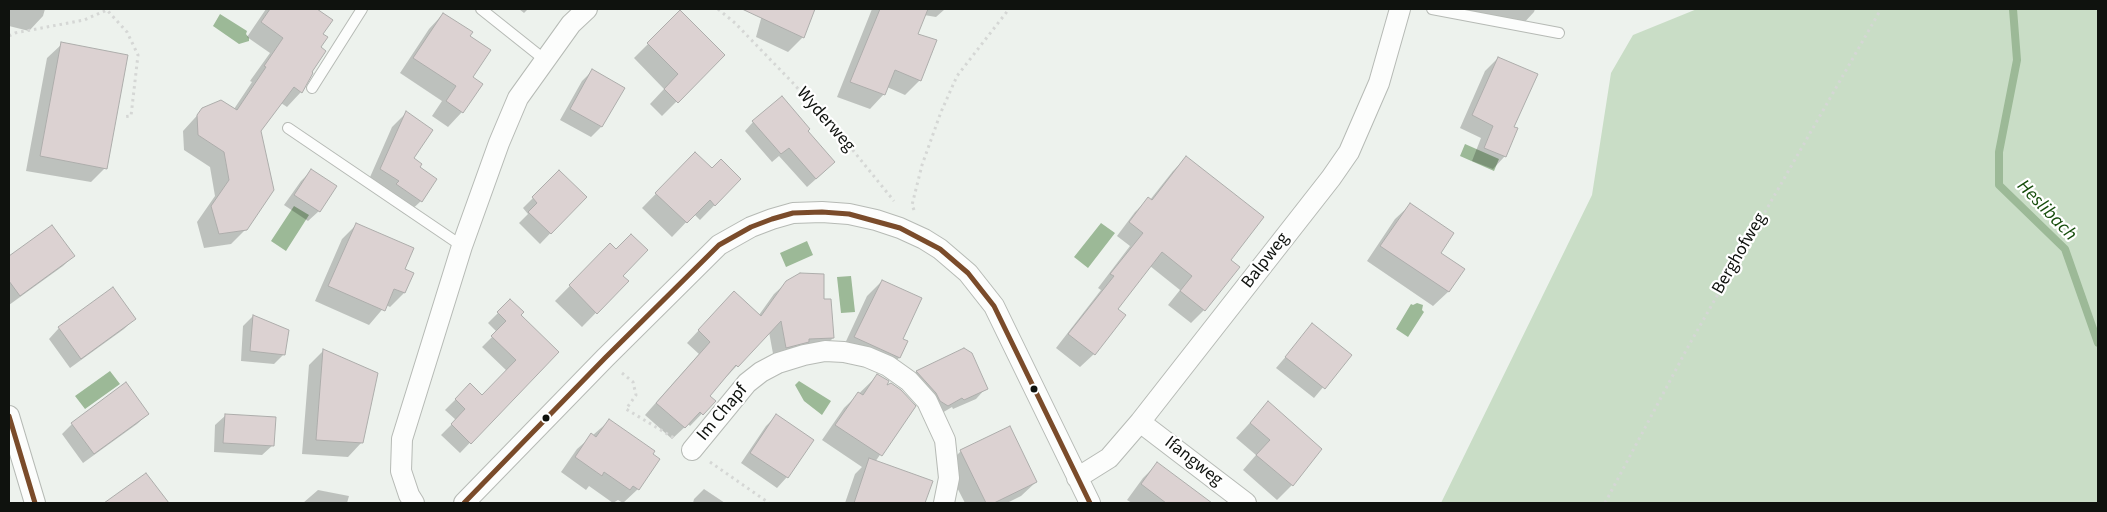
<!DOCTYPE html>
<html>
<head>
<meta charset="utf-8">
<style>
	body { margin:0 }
	#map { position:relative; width:2107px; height:512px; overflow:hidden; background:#edf2ed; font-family:"Source Sans 3",sans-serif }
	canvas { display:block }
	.frame { position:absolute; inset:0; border:10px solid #0f120e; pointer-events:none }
</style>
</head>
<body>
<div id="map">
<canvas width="2107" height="512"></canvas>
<div class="frame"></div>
</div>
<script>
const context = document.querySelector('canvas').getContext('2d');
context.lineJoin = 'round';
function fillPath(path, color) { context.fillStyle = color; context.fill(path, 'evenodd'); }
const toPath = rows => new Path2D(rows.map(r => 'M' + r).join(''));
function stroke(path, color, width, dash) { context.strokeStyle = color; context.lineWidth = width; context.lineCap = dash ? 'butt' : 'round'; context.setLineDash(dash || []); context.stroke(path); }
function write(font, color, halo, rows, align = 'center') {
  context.font = font + ' "Source Sans 3",sans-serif'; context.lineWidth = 4.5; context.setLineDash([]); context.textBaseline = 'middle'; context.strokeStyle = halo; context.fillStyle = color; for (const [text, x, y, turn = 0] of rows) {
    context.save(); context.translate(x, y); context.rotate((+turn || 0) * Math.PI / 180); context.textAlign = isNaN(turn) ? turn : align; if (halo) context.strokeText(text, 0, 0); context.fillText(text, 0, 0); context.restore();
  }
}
fillPath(toPath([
	[1697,9,2098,9,2098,503,1441,503,1592,195,1611,73,1633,35]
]), '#c9ddc6');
fillPath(toPath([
	[220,14,247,31,246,34,249,38,249,41,239,44,213,26],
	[1465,144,1499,159,1494,171,1460,156],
	[294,206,309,215,286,251,271,241],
	[1101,223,1115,233,1088,268,1074,257],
	[807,241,813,255,786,267,780,253],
	[851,276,855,312,841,313,837,277],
	[1417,303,1423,305,1422,310,1424,312,1408,337,1396,329,1411,304,1413,305],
	[110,371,120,384,85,409,75,396],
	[799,381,831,401,822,415,804,401,795,385]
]), '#9cb997');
fillPath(toPath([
	[9,9,45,9,43,16,29,31,9,26],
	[266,9,315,9,331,20,321,34,319,47,301,92,287,107,281,103,260,130,246,229,231,244,204,248,197,222,215,196,210,167,184,150,183,131,203,109,234,109,252,82,250,81,270,53,247,37],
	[519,9,528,9,524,13],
	[756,9,813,9,803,37,788,52,756,37,762,15],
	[872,9,945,9,936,17,924,15,916,35,920,80,905,95,887,87,884,94,870,109,837,97],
	[1440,9,1535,9,1534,12,1521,26],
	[680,12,723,55,662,116,650,104,664,89,634,58],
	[443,14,468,37,471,78,462,112,448,127,432,116,442,101,400,73,429,29],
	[62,44,105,168,91,182,26,171,47,58],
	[1498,58,1513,127,1505,156,1493,169,1472,161,1481,138,1460,128,1485,71],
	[593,70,623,88,601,127,591,137,560,120,582,81],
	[406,113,412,159,418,168,421,201,406,215,383,199,385,196,367,184,392,127],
	[753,122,806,131,825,171,807,187,779,156,772,162,745,131],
	[1186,158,1204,310,1191,323,1168,305,1180,290,1150,266,1116,309,1124,316,1094,354,1080,367,1056,348,1101,290,1098,288,1130,246,1117,236,1135,212,1148,199,1150,200,1173,171],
	[681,168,712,170,740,179,700,220,694,214,672,237,642,208],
	[311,171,319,211,308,221,284,205,301,181],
	[559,172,585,197,540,244,519,223,528,214,523,208],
	[1410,205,1439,253,1463,269,1448,292,1433,306,1367,261,1395,219],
	[357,224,403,270,404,293,390,307,386,305,369,325,315,301,342,239],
	[52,226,73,256,63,266,9,305,9,258],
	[610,245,621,276,627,281,582,327,555,301],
	[882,281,902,340,906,342,899,358,884,372,841,352,867,296],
	[787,282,823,300,833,338,821,350,774,359,769,332,708,396,714,401,690,426,688,424,672,439,645,415,699,354,687,343,723,304,759,315,774,294],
	[113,289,134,319,124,329,70,368,49,339,59,328],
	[510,301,520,315,557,352,460,453,441,435,456,420,445,410,470,385,482,397,507,371,482,347,497,332,488,323],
	[253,316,284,354,274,364,241,361,243,326],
	[1313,325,1350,355,1314,398,1276,368],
	[964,350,986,388,976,399,953,409,952,407,937,416,906,382,916,372],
	[323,351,362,442,348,457,302,454,309,365],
	[877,376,885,387,914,406,875,462,932,481,923,503,845,503,855,474,862,467,822,440,844,408],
	[1268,403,1321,449,1292,485,1277,500,1243,470,1256,455,1236,438],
	[148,414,137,424,83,463,62,434,72,424],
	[226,415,273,445,262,455,214,452,215,425],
	[776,416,812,440,787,477,777,488,741,463,766,426],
	[609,421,638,489,623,503,618,500,613,503,589,486,586,490,561,472,577,449],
	[961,451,1036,482,1021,496,1007,503,965,503,946,466],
	[1157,464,1210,503,1132,503,1127,500,1143,478],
	[146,474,167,503,106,503],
	[704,489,725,503,693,503,694,499],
	[318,490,349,496,347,503,303,503]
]), '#0003');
stroke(toPath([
	[2013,9,2017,60,1999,152,1999,185,2065,249,2098,343]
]), '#9cb997', 8);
const building = toPath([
	[270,9,317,9,333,20,323,34,328,37,321,47,326,51,312,72,313,73,302,93,294,87,261,131,274,190,247,230,219,234,211,206,229,180,224,152,198,135,197,115,202,108,221,100,237,110,266,67,264,66,283,38,261,22,270,9],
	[742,9,815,9,804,38,742,9],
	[880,9,928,9,918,34,937,40,921,81,895,70,885,95,850,82,880,9],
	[680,10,725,55,678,103,664,89,678,74,647,43,680,10],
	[443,13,473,32,470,36,491,50,473,77,483,84,463,113,446,101,456,86,413,58,443,13],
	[61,42,128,55,107,169,40,156,61,42],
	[1498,57,1538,74,1514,127,1518,128,1506,157,1484,148,1493,126,1472,115,1498,57],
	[592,69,625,88,602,127,570,109,592,69],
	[782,96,810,129,808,131,835,162,816,179,789,148,781,154,752,121,782,96],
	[406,111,433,130,414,158,422,164,420,167,437,179,422,202,396,184,399,181,380,169,406,111],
	[695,152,712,168,721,159,741,179,715,206,710,200,687,223,655,193,695,152],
	[1186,156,1264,217,1231,260,1240,267,1205,311,1180,291,1192,276,1162,252,1118,309,1126,315,1095,355,1068,334,1114,276,1110,274,1143,233,1129,222,1148,197,1152,200,1186,156],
	[311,169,337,186,320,212,294,195,311,169],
	[559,170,587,197,551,234,528,212,537,203,532,197,559,170],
	[1410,203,1454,233,1441,253,1465,269,1449,292,1380,246,1410,203],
	[356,223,414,248,405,269,414,273,405,293,394,289,385,311,328,286,356,223],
	[52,225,75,256,20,296,9,281,9,256,52,225],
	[631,234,648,250,623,276,629,281,597,314,569,285,610,243,616,249,631,234],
	[800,273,824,274,824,299,831,299,834,338,809,339,809,342,786,348,781,321,738,367,736,365,710,396,716,401,703,415,700,412,685,428,656,403,710,342,698,330,734,291,761,316,786,281,800,273],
	[882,280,922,298,903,339,908,341,900,358,854,337,882,280],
	[113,287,136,319,81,359,58,327,113,287],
	[510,299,524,312,521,315,559,352,471,444,451,424,465,409,455,399,470,383,482,395,516,360,491,336,506,321,497,312,510,299],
	[253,315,289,330,285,355,250,351,253,315],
	[1312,323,1352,355,1325,389,1285,357,1312,323],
	[964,348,972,353,988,389,964,400,962,398,948,406,940,401,936,393,916,371,964,348],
	[323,349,378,373,363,443,316,440,323,349],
	[877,374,889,381,887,385,891,383,901,390,916,406,882,456,835,425,858,392,863,395,877,374],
	[126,382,149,414,94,454,71,423,126,382],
	[1268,401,1322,449,1293,486,1256,455,1270,440,1250,423,1268,401],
	[225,414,276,417,274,446,223,443,225,414],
	[776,414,814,440,788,478,750,453,776,414],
	[609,419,655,451,653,454,660,459,639,490,633,486,630,490,604,472,602,476,575,457,591,433,596,437,609,419],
	[1010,426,1037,482,994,503,986,503,960,450,1010,426],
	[869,458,933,481,925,503,854,503,869,458],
	[1157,462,1212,503,1166,503,1141,484,1157,462],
	[146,473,169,503,104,503,146,473]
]);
fillPath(building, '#dcd2d2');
stroke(building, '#adadab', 1);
const lane = toPath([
	[481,9,545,60],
	[1432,9,1559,33],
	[312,88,362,9],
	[288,128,462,246]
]);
const street = toPath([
	[9,416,35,503],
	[1140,422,1246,503],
	[692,450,747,383,761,372,778,363,804,355,825,351,844,352,867,357,888,366,909,381,927,401,945,440,949,478,944,503],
	[1077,478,1109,458,1140,422,1331,178,1349,152,1379,83,1400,9],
	[414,503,409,495,401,471,402,439,462,246,499,143,518,98,571,24,587,9],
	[464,503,605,358,719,245,751,227,772,219,793,213,822,212,849,214,876,220,900,228,924,239,940,249,968,273,994,306,1090,503]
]);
stroke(lane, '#b6bab5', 12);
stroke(street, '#b6bab5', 22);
stroke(toPath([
	[718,9,735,23,792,82,847,143,894,201],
	[9,36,15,33,84,20,107,10,127,32,138,55,131,116,123,117],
	[914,210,912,205,922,165,941,112,957,76,1009,9],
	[622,373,633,382,636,395,626,409,674,438],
	[710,462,769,503],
	[1605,503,1689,345,1881,9]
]), '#d5d7d5', 3, [2.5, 4]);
stroke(lane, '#fcfdfc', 10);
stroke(street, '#fcfdfc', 20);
stroke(toPath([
	[9,416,35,503],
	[464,503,605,358,719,245,751,227,772,219,793,213,822,212,849,214,900,228,940,249,968,273,994,306,1090,503]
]), '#7a4b2a', 5);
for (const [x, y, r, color] of [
	[1034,389,4.5,"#0f120e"],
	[546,418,4.5,"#0f120e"]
]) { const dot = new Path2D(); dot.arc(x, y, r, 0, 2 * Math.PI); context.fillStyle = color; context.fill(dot); stroke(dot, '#fff', 2); }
write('18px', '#0f120e', '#fff', [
	["Wyderweg",825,120,49],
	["Berghofweg",1740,254,-60],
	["Balpweg",1266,261,-52],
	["Im Chapf",723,413,-50],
	["Ifangweg",1193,462,38]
]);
write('italic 19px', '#164d0c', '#fff', [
	["Heslibach",2046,211,46]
]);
</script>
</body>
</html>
